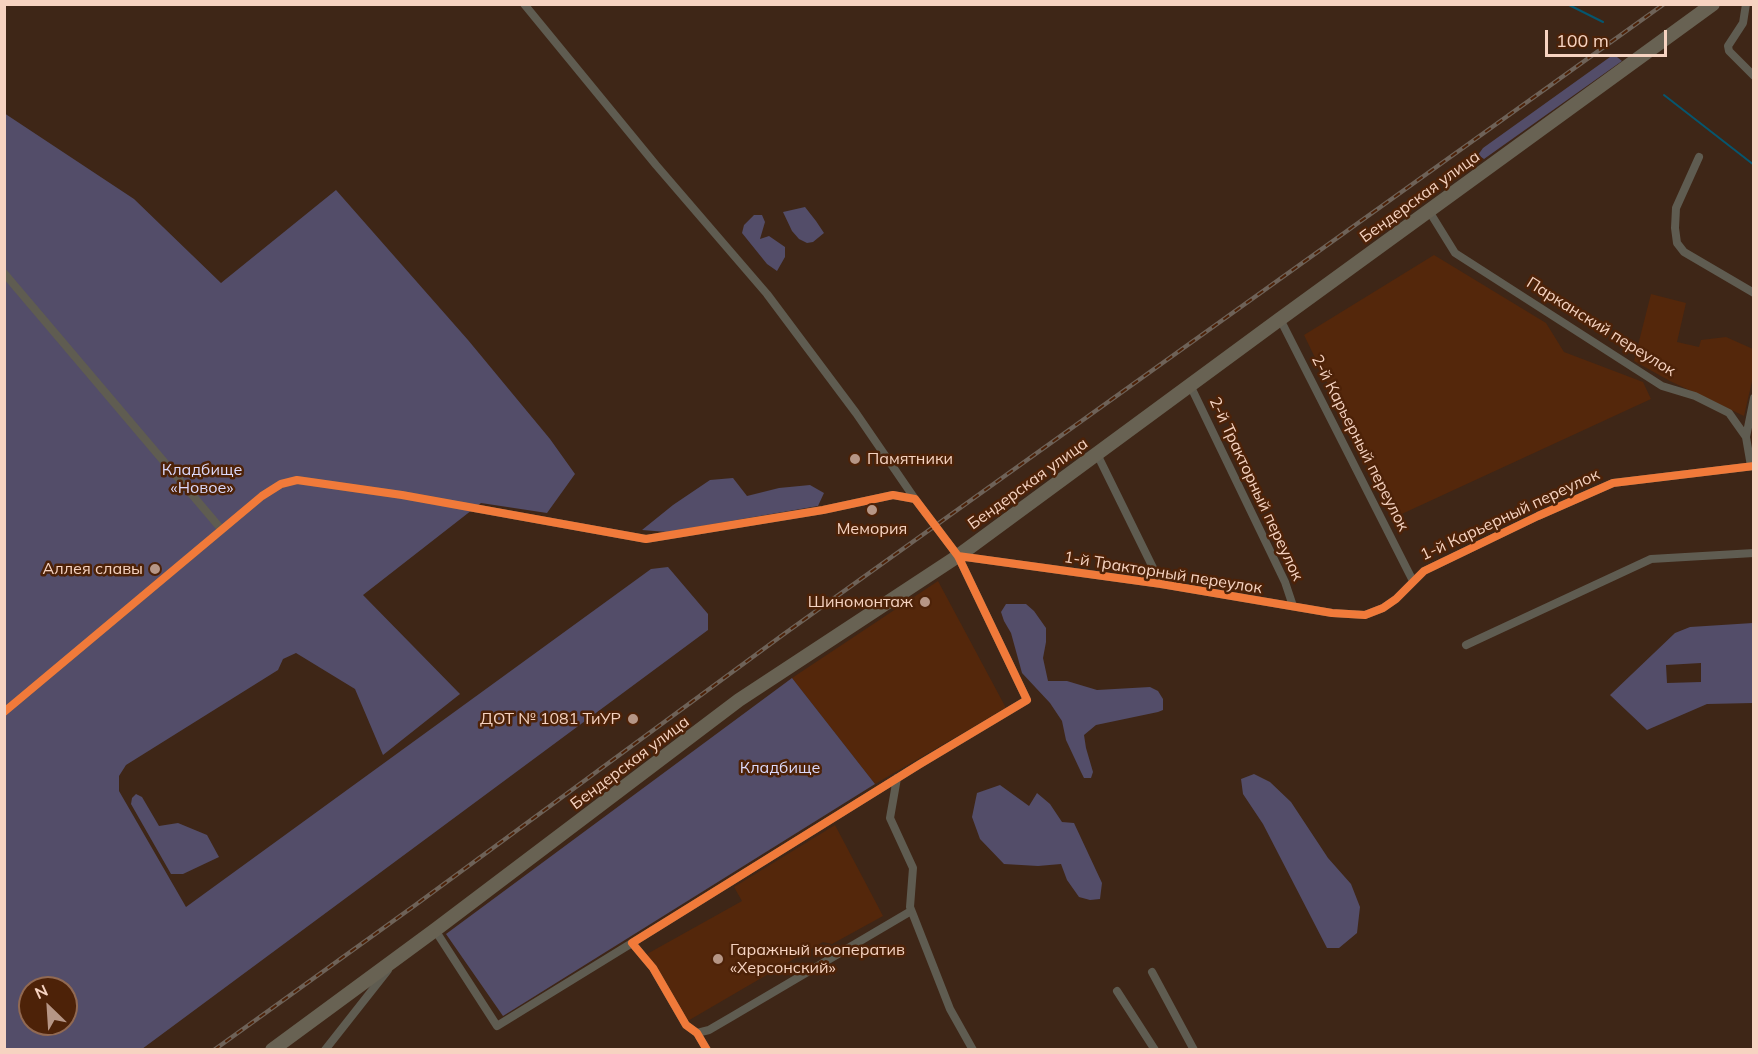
<!DOCTYPE html>
<html>
<head>
<meta charset="utf-8">
<style>
	body { margin:0 }
	#map { position:relative; width:1758px; height:1054px; overflow:hidden; background:#3e2617; font-family:Mulish,sans-serif }
	canvas { display:block }
	.frame { position:absolute; inset:0; border:6px solid #f6d3c1; pointer-events:none }
	.north { position:absolute; left:18px; top:976px; width:60px; height:60px; box-sizing:border-box; background:#4d2208; border:2px solid #916952; border-radius:50%; rotate:335deg; font-size:16px; font-weight:700; line-height:24px; text-align:center; color:#f6d3c1 }
	.north::after { content:''; display:block; margin:auto; width:21px; height:27px; background:#b69686; clip-path:polygon(50% 0,100% 100%,50% 72%,0 100%) }
	.scale { position:absolute; left:1545px; top:30px; width:122px; height:27px; box-sizing:border-box; border:3px solid #f6d3c1; border-top:0; padding-left:8px; font-size:18px; line-height:21px; white-space:nowrap; color:#f6d3c1; -webkit-text-stroke:4px #4d2208; paint-order:stroke }
</style>
</head>
<body>
<div id="map">
<canvas width="1758" height="1054"></canvas>
<div class="frame"></div>
<div class="north">N</div>
<div class="scale">100 m</div>
</div>
<script>
const context = document.querySelector('canvas').getContext('2d');
context.lineJoin = 'round';
function fillPath(path, color) { context.fillStyle = color; context.fill(path, 'evenodd'); }
const toPath = rows => new Path2D(rows.map(r => 'M' + r).join(''));
function stroke(path, color, width, dash) { context.strokeStyle = color; context.lineWidth = width; context.lineCap = dash ? 'butt' : 'round'; context.setLineDash(dash || []); context.stroke(path); }
function write(font, color, halo, rows, align = 'center') {
  context.font = font + ' Mulish,sans-serif'; context.lineWidth = 5; context.setLineDash([]); context.textBaseline = 'middle'; context.strokeStyle = halo; context.fillStyle = color; for (const [text, x, y, turn = 0] of rows) {
    context.save(); context.translate(x, y); context.rotate((+turn || 0) * Math.PI / 180); context.textAlign = isNaN(turn) ? turn : align; if (halo) context.strokeText(text, 0, 0); context.fillText(text, 0, 0); context.restore();
  }
}
fillPath(toPath([
	[1434,255,1546,323,1564,352,1643,382,1651,399,1393,518,1304,335],
	[1651,294,1686,303,1677,342,1699,347,1701,340,1726,337,1753,349,1753,377,1744,416,1670,381,1634,361],
	[938,581,1006,708,875,784,792,678],
	[835,825,883,916,832,944,823,942,686,1022,647,954,742,901,734,887]
]), '#54270b');
fillPath(toPath([
	[1610,57,1617,57,1622,61,1484,159,1478,155,1483,148],
	[4,113,134,199,221,283,336,190,468,340,550,439,575,474,547,513,481,503,363,595,460,694,383,755,355,689,296,653,283,659,278,670,126,765,119,776,119,791,186,907,651,569,668,567,708,614,708,630,142,1049,5,1049],
	[30,988,66,988,66,1024,30,1024],
	[805,207,816,221,824,233,813,242,807,243,799,239,792,231,783,212],
	[754,215,762,215,765,222,760,239,769,236,785,247,785,257,777,271,767,264,742,233,744,225],
	[733,478,747,496,779,488,810,485,824,493,818,506,667,532,642,530,673,505,710,480],
	[1006,604,1026,604,1034,611,1046,628,1046,642,1043,658,1048,681,1067,681,1097,690,1150,687,1158,691,1163,699,1163,710,1158,712,1096,725,1084,735,1086,748,1093,772,1091,778,1084,778,1081,772,1066,740,1062,721,1050,703,1022,673,1011,633,1004,621,1001,612],
	[1753,623,1753,703,1707,704,1647,730,1610,695,1675,633,1690,627],
	[1701,663,1701,682,1667,683,1666,665],
	[792,678,875,784,503,1016,446,934],
	[1254,774,1270,782,1291,802,1328,858,1351,884,1360,907,1357,933,1339,948,1327,948,1263,824,1243,794,1241,779],
	[1000,785,1029,806,1037,793,1050,804,1062,822,1074,823,1102,883,1100,899,1090,900,1079,897,1067,880,1061,864,1038,866,1004,864,980,839,972,817,977,793],
	[136,794,142,797,159,826,178,823,207,835,219,857,183,874,171,874,131,804,132,798]
]), '#534d69');
stroke(toPath([
	[1567,4,1603,22],
	[1664,95,1754,165]
]), '#06566f', 2);
stroke(toPath([
	[524,4,656,165,767,294,856,413,915,499],
	[1746,4,1743,23,1728,46,1729,51,1754,76],
	[1699,157,1676,208,1675,228,1677,243,1684,252,1754,293],
	[1429,211,1455,253,1662,386,1695,396,1729,413,1746,437,1751,466],
	[4,273,222,530],
	[1280,319,1413,581],
	[1190,385,1285,582,1293,606],
	[1746,437,1754,398],
	[1097,454,1161,584],
	[958,556,1161,584,1332,613,1365,615,1383,608,1396,599,1424,571,1538,516,1613,483,1754,466],
	[1466,645,1651,559,1754,553],
	[4,712,262,496,281,484,297,480,402,495,646,539,823,510,893,495,915,499,958,556,1027,700,920,764,632,943,653,968,686,1025,697,1033,707,1050],
	[897,778,890,818,913,868,910,907,950,1009,973,1050],
	[435,930,497,1026,632,943],
	[1152,972,1194,1050],
	[1117,991,1155,1050],
	[697,1033,709,1030,733,1016,911,911],
	[325,1050,388,970]
]), '#5f5c51', 8);
stroke(toPath([
	[272,1050,435,930,739,700,958,556,1280,319,1713,4]
]), '#686253', 14);
const rail = toPath([
	[214,1050,414,906,784,634,1664,4]
]);
stroke(rail, '#6e6258', 4.5);
stroke(rail, '#4d2208', 2, [7]);
stroke(toPath([
	[958,556,1161,584,1332,613,1365,615,1383,608,1396,599,1424,571,1538,516,1613,483,1754,466],
	[4,712,262,496,281,484,297,480,402,495,646,539,823,510,893,495,915,499,958,556,1027,700,920,764,632,943,653,968,686,1025,697,1033,707,1050]
]), '#f17a3a', 8);
for (const [x, y, r, color] of [
	[855,459,6,"#b69686"],
	[872,510,6,"#b69686"],
	[155,569,6,"#b69686"],
	[925,602,6,"#b69686"],
	[633,719,6,"#b69686"],
	[718,959,6,"#b69686"]
]) { const dot = new Path2D(); dot.arc(x, y, r, 0, 2 * Math.PI); context.fillStyle = color; context.fill(dot); stroke(dot, '#4d2208', 2); }
write('16px', '#f6d3c1', '#4d2208', [
	["Бендерская улица",1420,197,-36],
	["Парканский переулок",1601,327,32],
	["2-й Карьерный переулок",1360,443,63],
	["Бендерская улица",1028,484,-36],
	["2-й Тракторный переулок",1256,489,65],
	["1-й Карьерный переулок",1510,515,-25],
	["1-й Тракторный переулок",1163,573,9],
	["Бендерская улица",630,763,-37]
]);
write('16px', '#f6d3c1', '#4d2208', [
	["Памятники",867,459,"left"],
	["Мемория",872,529,"center"],
	["Аллея славы",143,569],
	["Шиномонтаж",913,602],
	["ДОТ № 1081 ТиУР",621,719],
	["Гаражный кооператив",730,950,"left"],
	["«Херсонский»",730,968,"left"]
], 'right');
write('16px', '#dcdafc', '#4d2208', [
	["Кладбище",202,470],
	["«Новое»",202,488],
	["Кладбище",780,768]
]);
</script>
</body>
</html>
